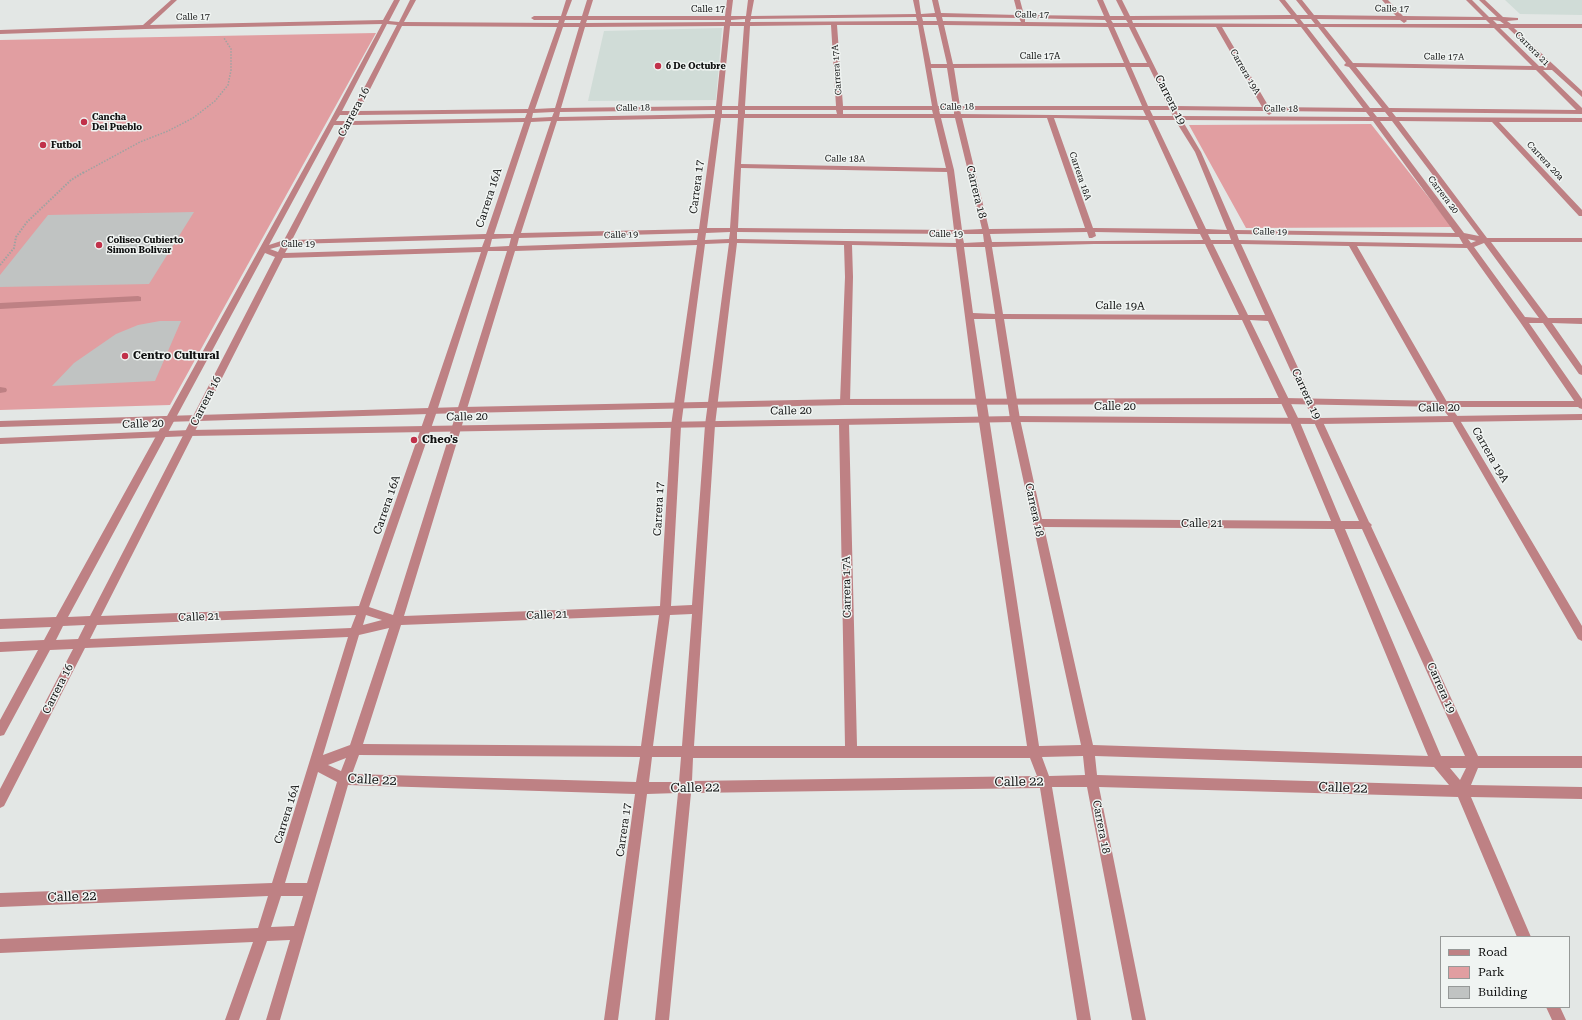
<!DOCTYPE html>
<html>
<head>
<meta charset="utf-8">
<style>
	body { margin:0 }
	#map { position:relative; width:1582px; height:1020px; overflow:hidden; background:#e3e7e5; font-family:"Roboto Serif",serif }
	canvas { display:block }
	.legend { position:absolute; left:1440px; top:936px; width:130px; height:72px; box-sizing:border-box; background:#f0f4f2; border:1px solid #969998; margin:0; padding:5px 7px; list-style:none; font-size:12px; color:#101111 }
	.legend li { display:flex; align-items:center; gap:8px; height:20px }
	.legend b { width:20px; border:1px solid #969998 }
</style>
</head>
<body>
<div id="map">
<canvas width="1582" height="1020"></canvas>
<ul class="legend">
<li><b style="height:5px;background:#be8184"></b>Road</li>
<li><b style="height:11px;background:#e19ea1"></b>Park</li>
<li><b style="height:11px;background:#c0c3c2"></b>Building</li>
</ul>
</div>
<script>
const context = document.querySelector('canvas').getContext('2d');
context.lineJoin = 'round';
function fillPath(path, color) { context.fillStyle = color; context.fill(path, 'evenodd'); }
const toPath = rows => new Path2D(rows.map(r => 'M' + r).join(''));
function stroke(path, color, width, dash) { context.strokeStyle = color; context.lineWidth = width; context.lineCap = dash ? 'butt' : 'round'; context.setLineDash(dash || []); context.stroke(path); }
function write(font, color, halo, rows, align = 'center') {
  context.font = font + ' "Roboto Serif",serif'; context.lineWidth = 3; context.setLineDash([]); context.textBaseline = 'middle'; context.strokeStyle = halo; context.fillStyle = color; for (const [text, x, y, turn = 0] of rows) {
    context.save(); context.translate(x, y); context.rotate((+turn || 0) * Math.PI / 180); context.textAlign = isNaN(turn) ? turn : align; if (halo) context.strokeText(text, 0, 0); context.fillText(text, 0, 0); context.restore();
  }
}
fillPath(toPath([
	[1505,0,1582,0,1582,15,1520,14],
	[722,28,716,100,588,101,604,31]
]), '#d0dcd7');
fillPath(toPath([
	[376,33,170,405,0,410,0,40],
	[1371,124,1452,227,1246,228,1189,125]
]), '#e19ea1');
fillPath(toPath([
	[194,212,149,284,0,287,0,275,48,215],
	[160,321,181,321,155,381,52,386,74,363,116,334,138,325]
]), '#c0c3c2');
stroke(toPath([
	[83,173,140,142,168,131,193,118,215,101,228,85,231,70,231,49,224,38]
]), '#9fa2a1', 1.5, [1.5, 1.5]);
stroke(toPath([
	[0,265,14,248,16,237,27,222,71,180,84,172]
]), '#9fa2a1', 2, [1.5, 1.5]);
fillPath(toPath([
	[138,296,141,297,141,301,0,309,0,303,138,296],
	[0,387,6,388,7,390,6,392,0,393,0,387]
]), '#be8184');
fillPath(toPath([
	[171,0,177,0,150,25,383,20,394,0,400,0,389,21,399,22,410,0,416,0,404,22,558,23,559,20,534,20,531,18,534,16,561,16,566,0,572,0,566,16,582,16,587,0,593,0,588,16,725,16,727,0,733,0,731,16,746,16,748,0,754,0,751,16,916,14,913,0,919,0,921,14,935,13,932,0,938,0,941,13,1018,15,1014,0,1020,0,1024,15,1104,16,1097,0,1103,0,1110,16,1124,16,1116,0,1122,0,1130,16,1291,15,1279,0,1285,0,1297,15,1308,15,1296,0,1302,0,1314,15,1396,16,1382,0,1388,0,1403,16,1483,17,1466,0,1472,0,1489,17,1497,17,1479,0,1485,0,1503,17,1518,18,1518,20,1507,21,1511,24,1582,24,1582,28,1514,28,1582,91,1582,97,1552,70,1543,70,1582,108,1582,114,1392,112,1396,117,1582,118,1582,122,1499,122,1582,210,1582,216,1579,216,1492,122,1399,121,1487,238,1582,238,1582,242,1491,242,1548,318,1582,318,1582,324,1552,323,1582,366,1582,375,1579,374,1543,323,1529,323,1582,399,1582,409,1579,408,1520,322,1467,248,1357,246,1447,402,1458,417,1582,626,1582,641,1578,639,1452,421,1439,404,1349,246,1241,244,1369,522,1372,525,1371,526,1478,756,1582,756,1582,768,1478,768,1471,785,1582,787,1582,799,1471,797,1531,937,1517,937,1458,797,1099,787,1146,1020,1132,1020,1087,787,1052,787,1091,1020,1077,1020,1040,788,691,793,669,1020,655,1020,678,793,647,794,618,1020,604,1020,635,794,348,785,280,1020,266,1020,290,940,267,941,239,1020,225,1020,253,942,0,953,0,939,258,928,268,896,0,907,0,893,272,883,348,637,85,648,4,806,0,808,0,789,73,649,50,650,4,735,0,736,0,720,38,650,0,652,0,642,44,640,51,627,0,629,0,619,56,617,329,123,382,24,145,29,0,34,0,30,143,25,171,0],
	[916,17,917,21,750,22,751,19,916,17],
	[922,17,936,17,937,21,923,21,922,17],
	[942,17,1019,18,1021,22,943,21,942,17],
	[1025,18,1105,20,1107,23,1025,22,1025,18],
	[745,19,745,22,731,22,731,20,745,19],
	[1294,19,1298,24,1133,23,1132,20,1294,19],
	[1300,19,1311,19,1315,24,1304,24,1300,19],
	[1317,19,1400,20,1404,23,1407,21,1406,20,1486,20,1490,24,1321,24,1317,19],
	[565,20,581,20,580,23,564,23,565,20],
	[587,20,725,20,725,22,586,23,587,20],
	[1111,20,1126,20,1128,23,1113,23,1111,20],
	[1493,20,1500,21,1504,24,1497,24,1493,20],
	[387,24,397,25,352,111,342,111,387,24],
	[831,25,836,106,745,106,750,26,831,25],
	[837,25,918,25,932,106,843,106,837,25],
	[923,25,938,25,947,64,931,64,923,25],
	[944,25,1108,27,1124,63,953,64,944,25],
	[402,26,557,27,528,109,359,111,402,26],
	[724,26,716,106,561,108,585,27,724,26],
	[730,26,744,26,738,106,722,106,730,26],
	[563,27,579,27,555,108,535,109,563,27],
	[1114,27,1129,27,1147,63,1130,63,1114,27],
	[1135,27,1216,27,1262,107,1174,106,1135,27],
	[1222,27,1301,27,1363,108,1269,107,1222,27],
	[1307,27,1318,27,1346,63,1344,65,1345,66,1349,67,1382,108,1370,108,1307,27],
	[1324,27,1494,28,1532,66,1353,63,1324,27],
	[1500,28,1508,28,1548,66,1539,66,1500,28],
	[1125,67,1142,106,960,106,954,68,1125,67],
	[1131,67,1149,67,1168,106,1148,106,1131,67],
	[1356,67,1536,70,1576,110,1389,108,1356,67],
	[931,68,947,68,953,106,938,106,931,68],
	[715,110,715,114,559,117,560,112,715,110],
	[722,110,738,110,738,114,722,114,722,110],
	[745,110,836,110,837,114,745,114,745,110],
	[843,110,932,110,933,114,843,114,843,110],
	[939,110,954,110,954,114,940,114,939,110],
	[960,110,1143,110,1146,116,961,114,960,110],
	[1150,110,1170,110,1173,116,1153,116,1150,110],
	[1176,110,1264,111,1269,115,1272,113,1271,111,1366,112,1370,117,1179,116,1176,110],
	[554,112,552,117,532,118,533,113,554,112],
	[1373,112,1385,112,1389,117,1377,117,1373,112],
	[527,113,525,118,354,121,357,115,527,113],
	[340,115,350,115,347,121,336,121,340,115],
	[714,118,699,229,521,233,557,121,714,118],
	[721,118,738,118,730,228,707,228,721,118],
	[744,118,934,118,946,168,741,164,744,118],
	[941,118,955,118,982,229,962,230,954,170,941,118],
	[962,118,1047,118,1085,228,989,229,962,118],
	[1054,118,1148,120,1198,229,1093,228,1054,118],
	[1154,120,1175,120,1195,152,1227,230,1206,229,1154,120],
	[1182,120,1373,121,1455,233,1235,230,1201,152,1182,120],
	[551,121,513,234,494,234,531,122,551,121],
	[1380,121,1392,121,1479,236,1464,233,1380,121],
	[524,122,486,234,292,240,351,125,524,122],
	[334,125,345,125,284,240,269,245,334,125],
	[741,168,947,172,954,230,738,228,741,168],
	[730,232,729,239,705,240,706,233,730,232],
	[737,232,955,234,956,243,737,239,737,232],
	[1087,232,1089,238,1092,238,1096,236,1095,232,1200,234,1203,240,992,242,990,234,1087,232],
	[698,233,697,240,517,246,519,238,698,233],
	[962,234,983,234,984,242,964,243,962,234],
	[1208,234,1229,234,1231,240,1211,240,1208,234],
	[1237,234,1459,237,1463,244,1239,240,1237,234],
	[511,238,509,246,490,247,492,239,511,238],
	[485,239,482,247,285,253,290,244,485,239],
	[1468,239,1476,241,1471,243,1468,239],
	[729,243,705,425,692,605,671,606,681,426,705,244,729,243],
	[737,243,844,245,845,277,840,402,845,405,850,402,853,277,852,245,956,247,976,402,1027,746,857,746,849,423,844,420,839,423,845,746,694,746,715,425,737,243],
	[1484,243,1539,318,1525,317,1474,247,1484,243],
	[1094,244,1205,244,1239,315,1003,314,992,247,1094,244],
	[1213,244,1233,244,1265,315,1248,315,1213,244],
	[697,245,671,426,660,606,404,616,515,251,697,245],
	[281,246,278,252,270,249,281,246],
	[964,247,985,247,995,314,973,313,964,247],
	[488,251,507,251,393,615,369,607,437,411,488,251],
	[481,252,427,411,359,606,101,616,283,258,481,252],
	[265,253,275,257,90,616,68,617,265,253],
	[974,319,995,319,1010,419,1081,745,1039,746,974,319],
	[1004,319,1242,320,1289,420,1331,521,1042,519,1020,419,1004,319],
	[1250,320,1268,321,1359,521,1341,521,1299,420,1250,320],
	[1044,527,1334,529,1428,756,1093,745,1044,527],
	[1345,529,1362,529,1465,756,1441,756,1345,529],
	[692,614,682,746,653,746,670,615,692,614],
	[356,615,351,628,90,639,97,625,356,615],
	[366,615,382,620,363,625,366,615],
	[659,615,641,746,363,744,401,625,659,615],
	[85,625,78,639,56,640,63,626,85,625],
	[389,628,350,745,323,755,359,635,389,628],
	[359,755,640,757,636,782,352,774,359,755],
	[1083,756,1085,775,1049,776,1042,757,1083,756],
	[1095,756,1434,767,1449,785,1097,775,1095,756],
	[652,757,681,757,679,782,649,782,652,757],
	[346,758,341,771,328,765,346,758],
	[693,758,1030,758,1037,776,692,781,693,758],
	[1450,768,1466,768,1460,780,1450,768],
	[318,772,337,782,307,883,285,883,318,772],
	[281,896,303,896,294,926,271,927,281,896],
	[1546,1007,1560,1007,1566,1020,1552,1020,1546,1007]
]), '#be8184');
fillPath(toPath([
	[1284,398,1444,401,1582,401,1582,407,1444,407,1284,404,845,405,462,413,0,427,0,421,462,407,845,399,1284,398],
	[1582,414,1582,420,1319,424,1015,422,190,436,0,444,0,438,190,430,1015,416,1319,418,1582,414]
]), '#be8184');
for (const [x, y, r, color] of [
	[658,66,4,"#c1314a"],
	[84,122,4,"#c1314a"],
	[43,145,4,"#c1314a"],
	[99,245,4,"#c1314a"],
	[125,356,4,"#c1314a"],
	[414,440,4,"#c1314a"]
]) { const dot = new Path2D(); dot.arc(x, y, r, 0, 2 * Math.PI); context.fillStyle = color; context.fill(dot); stroke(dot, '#f0f4f2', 1.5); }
write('9px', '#101111', '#f0f4f2', [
	["Calle 17",708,9],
	["Calle 17",1392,9,1],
	["Calle 17",1032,15,1],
	["Calle 17",193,17,-1],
	["Carrera 21",1532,49,45],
	["Calle 17A",1040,56],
	["Calle 17A",1444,57,1],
	["Carrera 17A",837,70,-94],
	["Carrera 19A",1245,72,60],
	["Calle 18",957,107,-1],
	["Calle 18",633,108,-1],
	["Calle 18",1281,109,1],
	["Calle 18A",845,159,1],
	["Carrera 20a",1545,161,47],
	["Carrera 18A",1080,176,71],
	["Carrera 20",1443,195,53],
	["Calle 19",1270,232,1],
	["Calle 19",946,234],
	["Calle 19",621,235,-2],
	["Calle 19",298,244]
]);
write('bold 9px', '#101111', '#f0f4f2', [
	["6 De Octubre",666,66],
	["Cancha",92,117],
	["Del Pueblo",92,127],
	["Futbol",51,145],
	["Coliseo Cubierto",107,240],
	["Simon Bolivar",107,250]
], 'left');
write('11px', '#101111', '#f0f4f2', [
	["Carrera 19",1170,100,63],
	["Carrera 16",354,112,-62],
	["Carrera 17",697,187,-83],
	["Carrera 18",976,192,76],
	["Carrera 16A",489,198,-72],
	["Calle 19A",1120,306,1],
	["Carrera 19",1306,394,65],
	["Carrera 16",206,401,-63],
	["Calle 20",1115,407],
	["Calle 20",1439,408,-1],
	["Calle 20",791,411,-1],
	["Calle 20",467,417,-1],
	["Calle 20",143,424,-2],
	["Carrera 19A",1490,455,60],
	["Carrera 16A",387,505,-71],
	["Carrera 17",659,509,-87],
	["Carrera 18",1034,510,78],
	["Calle 21",1202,524],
	["Carrera 17A",847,587,-91],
	["Calle 21",547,615,-2],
	["Calle 21",199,617,-2],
	["Carrera 19",1441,688,66],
	["Carrera 16",58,689,-63],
	["Carrera 16A",287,814,-73],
	["Carrera 18",1101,827,79],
	["Carrera 17",624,830,-82]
]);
write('bold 11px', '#101111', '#f0f4f2', [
	["Centro Cultural",133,356],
	["Cheo's",422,440]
], 'left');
write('13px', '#101111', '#f0f4f2', [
	["Calle 22",372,780,3],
	["Calle 22",1019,782,-1],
	["Calle 22",695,788,-1],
	["Calle 22",1343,788,2],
	["Calle 22",72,897,-2]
]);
</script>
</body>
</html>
